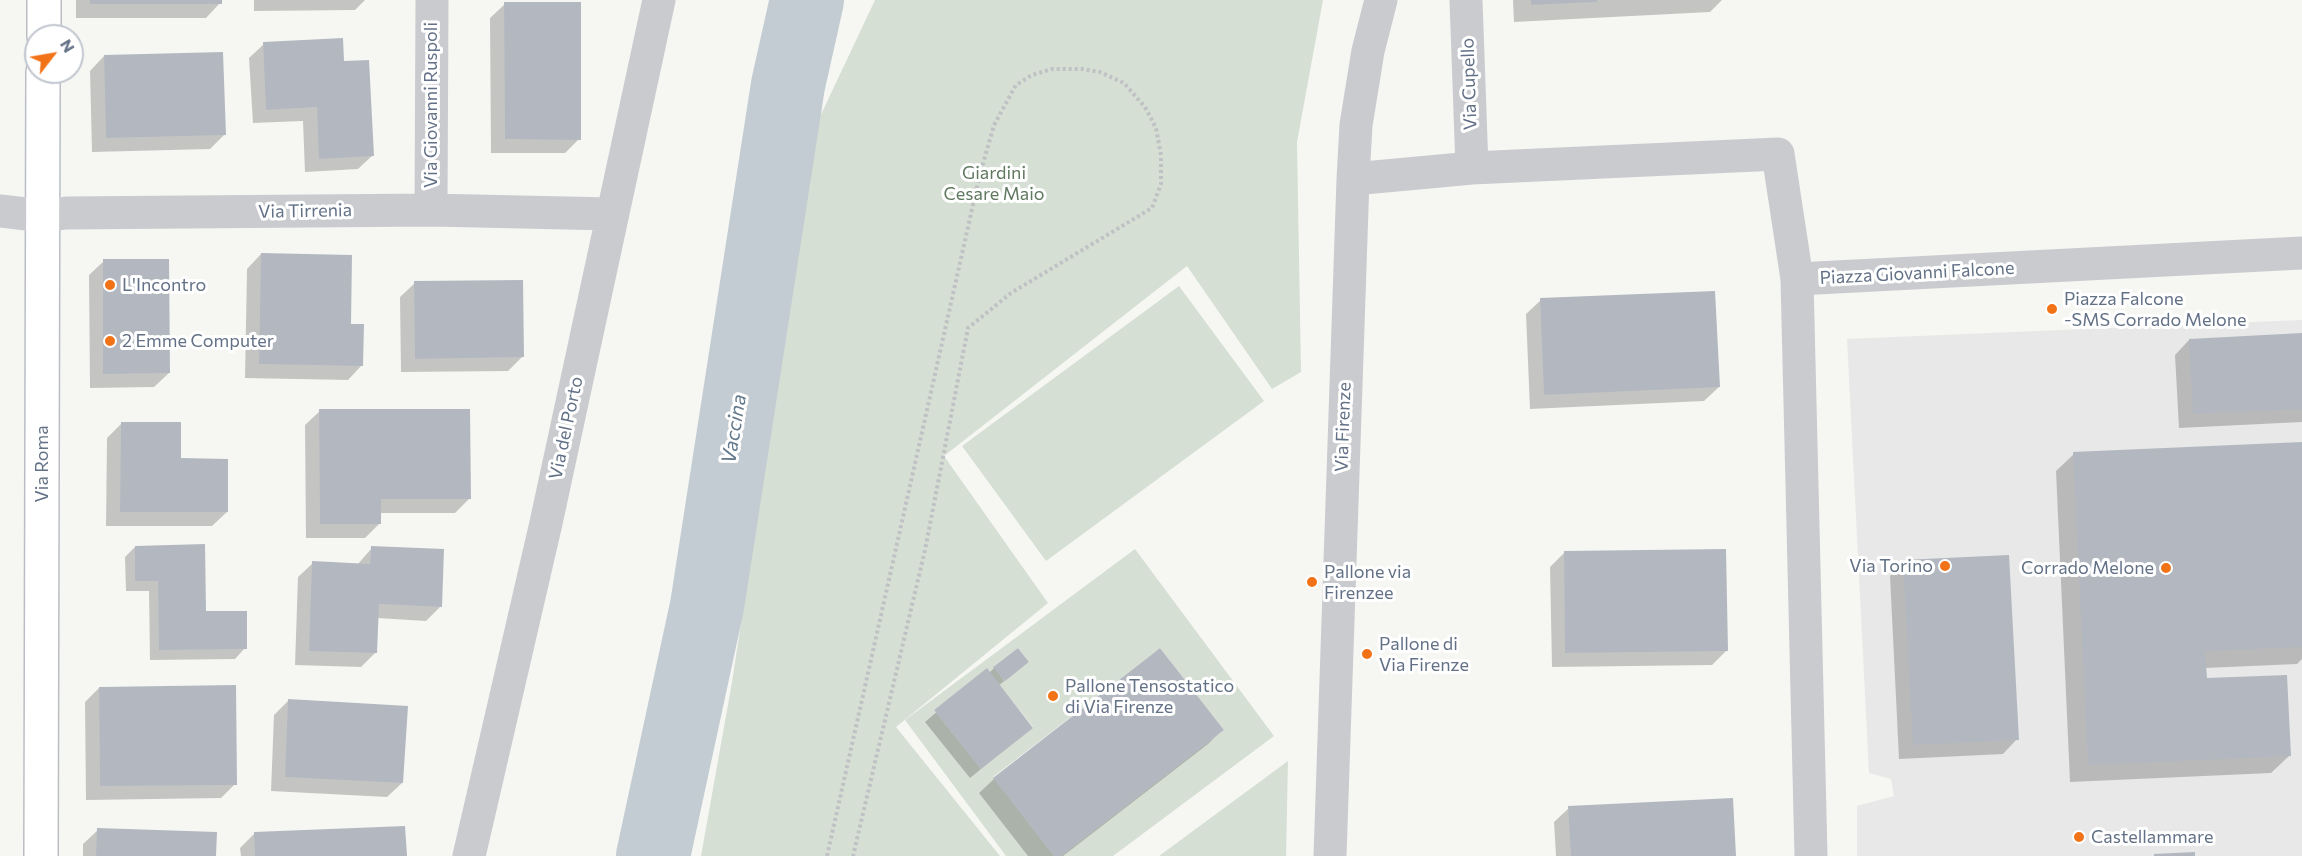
<!DOCTYPE html>
<html>
<head>
<meta charset="utf-8">
<style>
	body { margin:0 }
	#map { position:relative; width:2302px; height:856px; overflow:hidden; background:#f6f7f3; font-family:Commissioner,sans-serif }
	canvas { display:block }
	.north { position:absolute; left:24px; top:24px; width:60px; height:60px; box-sizing:border-box; background:#fff; border:2px solid #c1c6cf; border-radius:50%; rotate:59deg; font-size:16px; font-weight:700; line-height:24px; text-align:center; color:#637187 }
	.north::after { content:''; display:block; margin:auto; width:21px; height:27px; background:#f27218; clip-path:polygon(50% 0,100% 100%,50% 72%,0 100%) }
</style>
</head>
<body>
<div id="map">
<canvas width="2302" height="856"></canvas>
<div class="north">N</div>
</div>
<script>
const context = document.querySelector('canvas').getContext('2d');
context.lineJoin = 'round';
function fillPath(path, color) { context.fillStyle = color; context.fill(path, 'evenodd'); }
const toPath = rows => new Path2D(rows.map(r => 'M' + r).join(''));
function stroke(path, color, width, dash) { context.strokeStyle = color; context.lineWidth = width; context.lineCap = dash ? 'butt' : 'round'; context.setLineDash(dash || []); context.stroke(path); }
function write(font, color, halo, rows, align = 'center') {
  context.font = font + ' Commissioner,sans-serif'; context.lineWidth = 6; context.setLineDash([]); context.textBaseline = 'middle'; context.strokeStyle = halo; context.fillStyle = color; for (const [text, x, y, turn = 0] of rows) {
    context.save(); context.translate(x, y); context.rotate((+turn || 0) * Math.PI / 180); context.textAlign = isNaN(turn) ? turn : align; if (halo) context.strokeText(text, 0, 0); context.fillText(text, 0, 0); context.restore();
  }
}
fillPath(toPath([
	[2302,320,2302,856,1857,856,1857,806,1894,796,1891,779,1869,773,1847,339]
]), '#e7e8e7');
fillPath(toPath([
	[875,0,1323,0,1297,142,1301,372,1272,389,1187,266,944,456,1048,603,896,727,1000,856,701,856,732,682,817,123],
	[1179,286,1264,401,1046,561,962,446],
	[1135,549,1274,736,1113,856,1061,856,1224,730,1160,648,993,777,1054,856,1006,856,905,720],
	[1018,648,1029,662,1004,681,994,666],
	[987,669,1033,727,981,769,934,710],
	[1288,761,1286,856,1159,856]
]), '#d6dfd4');
fillPath(toPath([
	[76,0,220,0,220,3,206,18,76,18],
	[254,0,365,0,355,10,254,11],
	[1513,0,1722,0,1710,12,1514,22],
	[505,4,579,139,565,153,491,153,490,18],
	[264,44,343,63,373,155,358,169,305,172,303,121,253,123,249,58],
	[104,56,224,135,210,149,92,152,90,71],
	[261,254,362,365,348,380,245,378,247,269],
	[104,261,169,373,154,387,90,388,89,275],
	[415,283,522,357,508,371,401,372,400,297],
	[1541,300,1719,387,1704,401,1530,409,1526,314],
	[2302,335,2302,422,2179,428,2175,355,2189,340],
	[320,411,470,498,455,513,379,513,379,524,365,538,306,538,305,425],
	[121,424,179,459,227,512,212,526,106,526,107,438],
	[2302,444,2302,659,2297,664,2205,668,2205,680,2289,756,2271,773,2070,782,2056,471,2074,454],
	[135,547,245,648,235,659,150,660,149,591,126,591,125,557],
	[372,548,441,606,426,621,377,618,376,652,361,667,295,665,298,577,313,563,357,565],
	[1565,552,1727,650,1712,665,1552,667,1550,567],
	[1904,561,2017,739,2003,754,1899,759,1890,576],
	[1022,667,998,686,1031,728,970,778,925,722,986,670,989,673,994,668],
	[99,688,235,784,221,798,86,800,85,702],
	[289,700,402,783,387,797,271,791,274,715],
	[1222,730,1208,744,1063,856,1028,856,979,793,994,779],
	[1569,808,1734,856,1556,856,1554,822],
	[98,830,214,856,83,856,83,844],
	[255,833,405,856,241,856,240,848]
]), '#0003');
stroke(toPath([
	[653,856,707,606,788,85,807,0]
]), '#c4ccd3', 74);
fillPath(toPath([
	[90,0,222,0,222,4,90,4],
	[1531,0,1597,0,1597,2,1531,5],
	[504,2,581,2,581,140,505,139],
	[343,38,344,61,369,60,374,156,319,159,317,107,266,110,263,42],
	[223,52,226,135,106,138,104,55],
	[261,253,352,255,351,324,364,324,363,366,259,364],
	[103,259,169,259,170,373,103,374],
	[523,280,524,357,415,359,414,281],
	[1715,291,1720,387,1544,395,1540,298],
	[2302,333,2302,409,2193,414,2189,339],
	[319,409,470,409,471,499,381,499,381,524,320,524],
	[121,422,181,422,181,458,228,459,228,512,120,512],
	[2302,442,2302,647,2205,651,2207,678,2287,675,2291,756,2088,765,2073,452],
	[205,544,206,611,247,611,247,649,159,650,158,581,135,581,135,546],
	[371,546,444,549,442,607,379,604,377,653,309,651,312,561,370,564],
	[1726,549,1728,651,1565,653,1564,551],
	[2009,555,2019,740,1913,745,1903,560],
	[1018,648,1029,662,1005,681,993,667],
	[1160,648,1224,730,1061,856,1054,856,993,778],
	[987,668,1033,728,981,769,934,710],
	[236,685,237,785,100,786,99,687],
	[288,699,408,706,403,783,285,777],
	[1733,798,1736,856,1571,856,1568,806],
	[405,826,407,856,255,856,254,832],
	[97,828,217,832,216,856,96,856],
	[2195,852,2195,856,2154,856,2154,854]
]), '#b3b8c0');
const secondary = toPath([
	[44,36,44,0],
	[41,856,43,72]
]);
stroke(secondary, '#babec4', 36);
stroke(toPath([
	[827,856,979,178,994,125,1016,85,1032,75,1052,69,1082,69,1100,72,1124,83,1145,107,1156,128,1161,155,1161,184,1152,208,1011,293,968,328,925,550,853,856]
]), '#bfc1c4', 4, [3, 3]);
stroke(toPath([
	[1466,0,1472,168],
	[1353,179,1472,168,1778,154,1797,279,1811,856],
	[431,210,432,0],
	[0,211,43,216,66,213,431,210,611,214],
	[1797,279,2302,253],
	[469,856,546,523,659,0],
	[1330,856,1353,179,1356,125,1368,51,1381,0]
]), '#c9cbcf', 33);
stroke(secondary, '#fff', 33);
for (const [x, y, r, color] of [
	[110,285,6,"#f27218"],
	[2052,309,6,"#f27218"],
	[110,341,6,"#f27218"],
	[1945,566,6,"#f27218"],
	[2166,568,6,"#f27218"],
	[1312,582,6,"#f27218"],
	[1367,654,6,"#f27218"],
	[1053,696,6,"#f27218"],
	[2079,837,6,"#f27218"]
]) { const dot = new Path2D(); dot.arc(x, y, r, 0, 2 * Math.PI); context.fillStyle = color; context.fill(dot); stroke(dot, '#fff', 2); }
write('18px', '#637187', '#fff', [
	["Via Cupello",1469,84,-92],
	["Via Giovanni Ruspoli",431,105,-90],
	["Via Tirrenia",305,211,-1],
	["Piazza Giovanni Falcone",1917,273,-3],
	["Via Firenze",1343,427,-88],
	["Via del Porto",566,428,-78],
	["Via Roma",42,464,-90]
]);
write('18px', '#5f795f', '#fff', [
	["Giardini",994,173],
	["Cesare Maio",994,194]
]);
write('18px', '#637187', '#fff', [
	["L'Incontro",122,285],
	["Piazza Falcone",2064,299],
	["-SMS Corrado Melone",2064,320],
	["2 Emme Computer",122,341],
	["Via Torino",1933,566,"right"],
	["Corrado Melone",2154,568,"right"],
	["Pallone via",1324,572],
	["Firenzee",1324,593],
	["Pallone di",1379,644],
	["Via Firenze",1379,665],
	["Pallone Tensostatico",1065,686],
	["di Via Firenze",1065,707],
	["Castellammare",2091,837]
], 'left');
write('italic 20px', '#63798b', '#fff', [
	["Vaccina",734,429,-81]
]);
</script>
</body>
</html>
